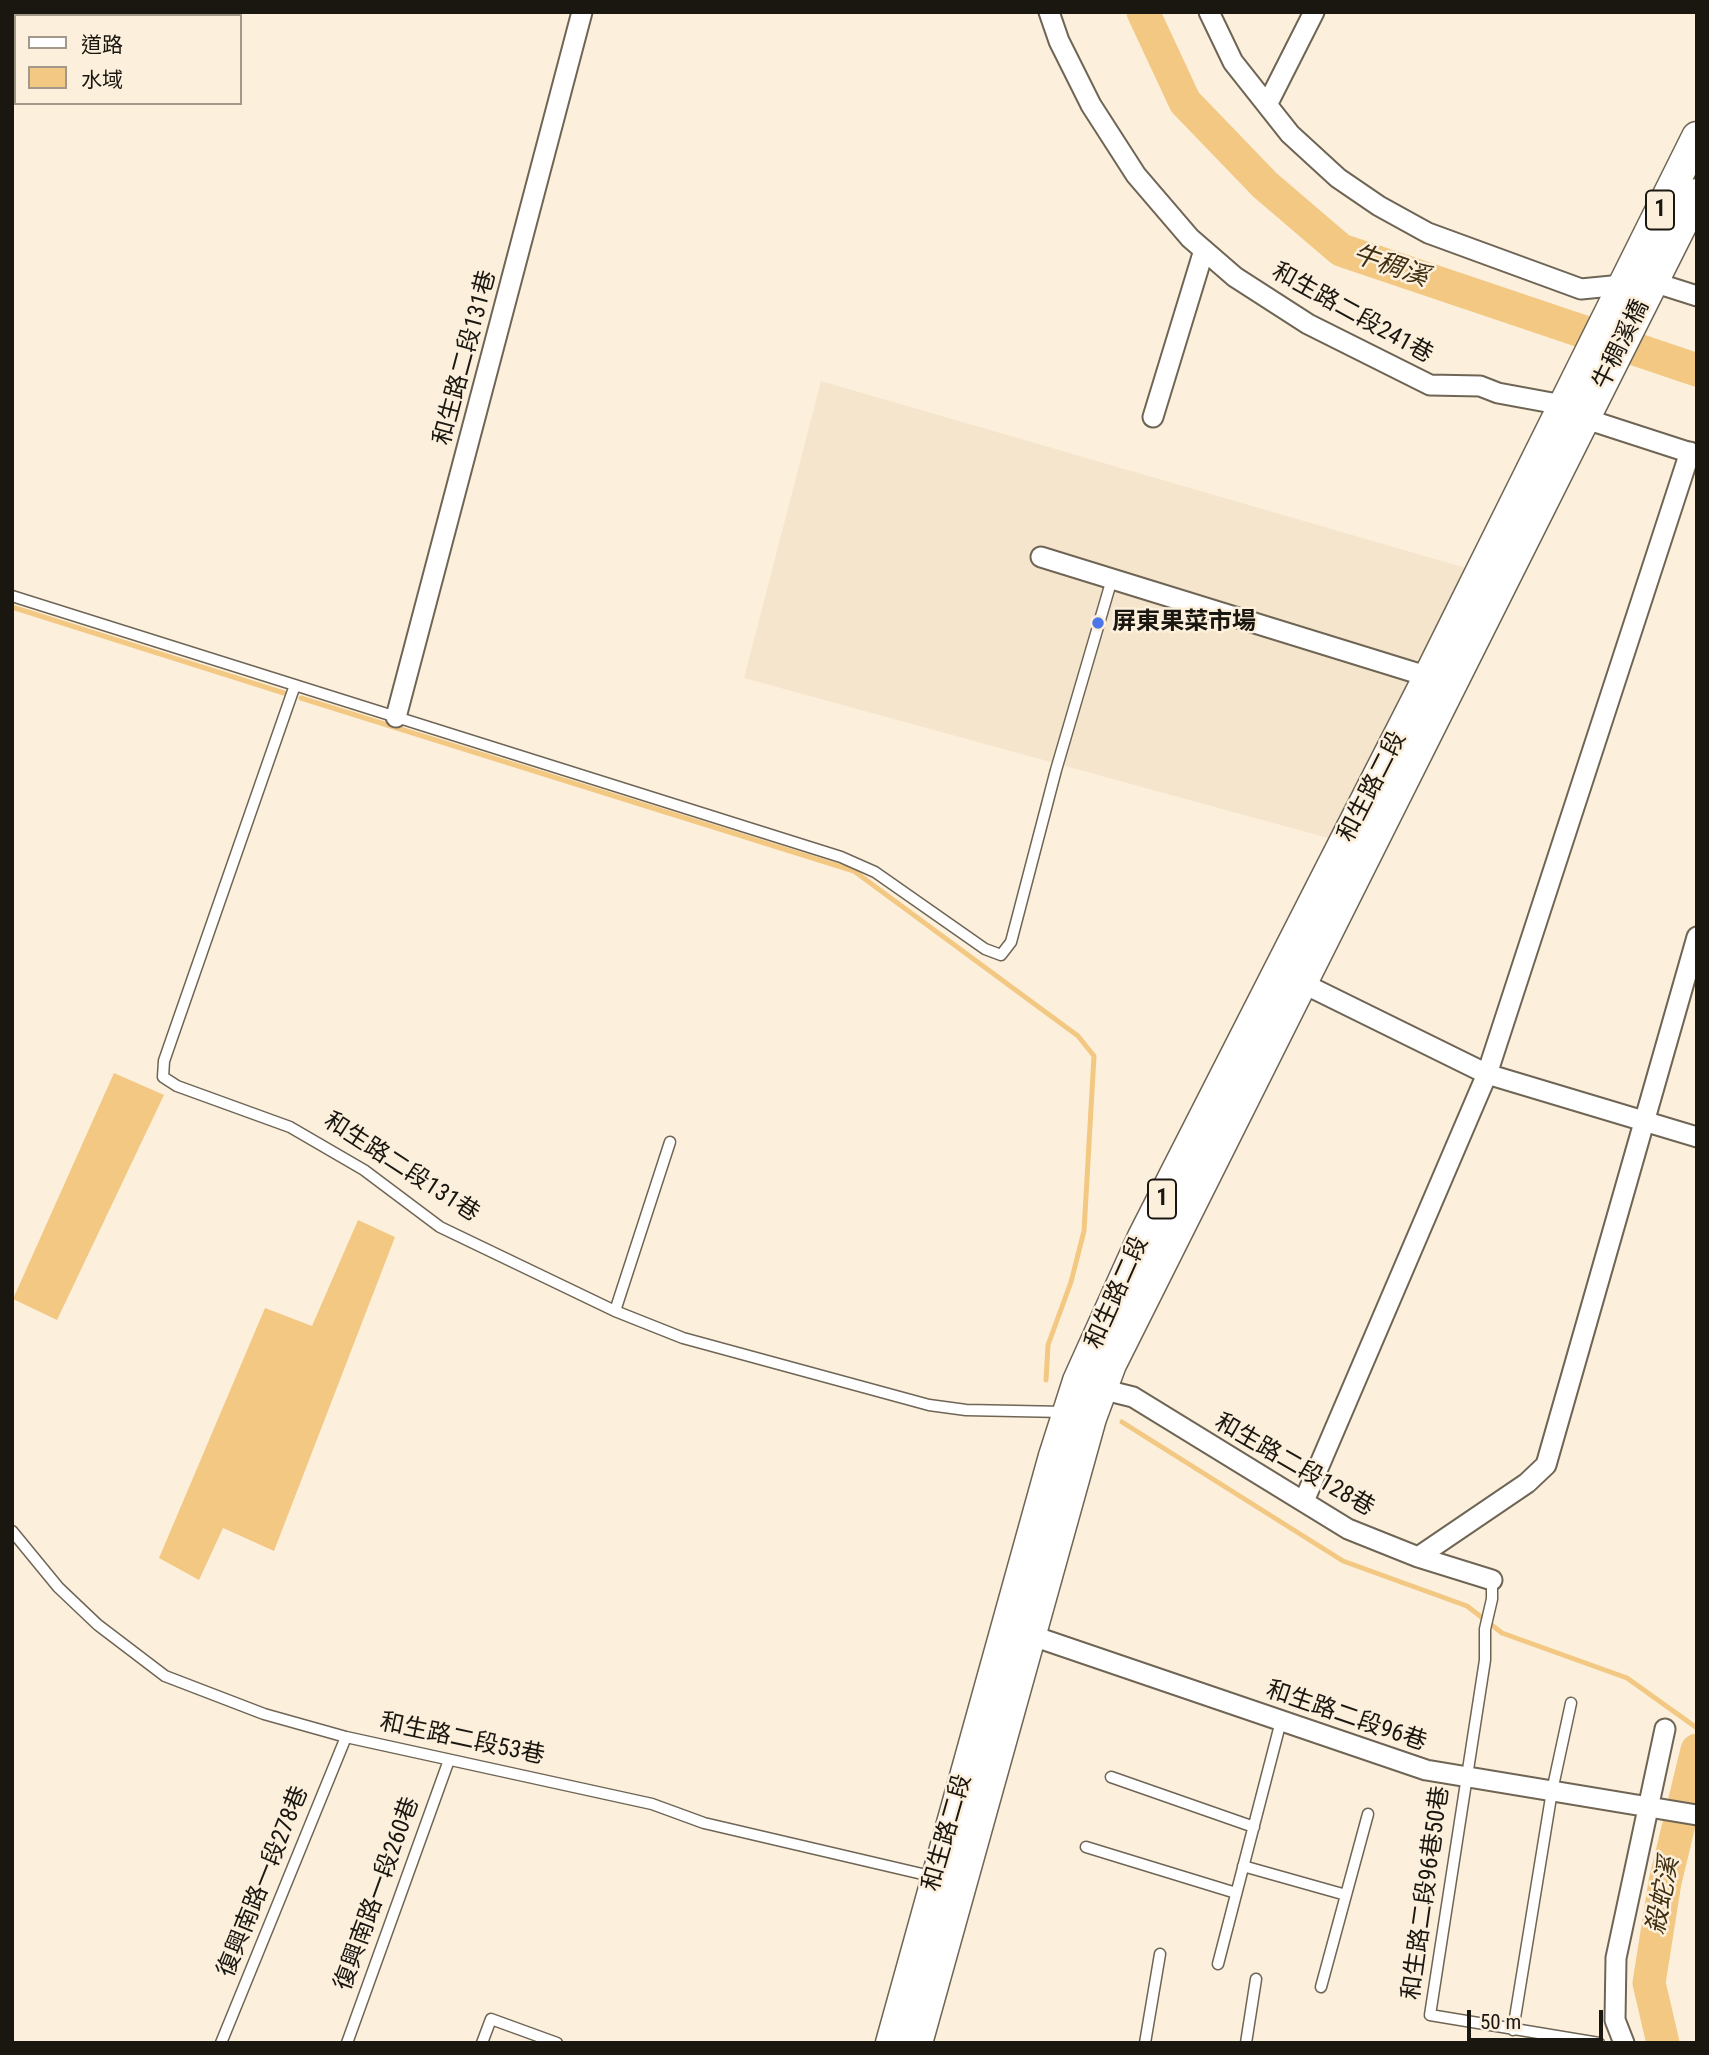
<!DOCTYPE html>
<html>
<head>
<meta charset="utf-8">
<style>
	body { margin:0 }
	#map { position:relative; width:1709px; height:2055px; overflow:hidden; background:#fcf0dd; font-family:"Roboto Condensed","Noto Sans TC",sans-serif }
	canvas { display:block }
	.frame { position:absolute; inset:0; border:14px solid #1a1610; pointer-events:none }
	.legend { position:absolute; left:14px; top:14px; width:228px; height:91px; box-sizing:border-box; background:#fcf0dd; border:2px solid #a2998b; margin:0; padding:9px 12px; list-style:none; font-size:21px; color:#1a1610 }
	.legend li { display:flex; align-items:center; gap:14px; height:35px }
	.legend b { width:35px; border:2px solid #a2998b }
	.scale { position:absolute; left:1467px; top:2010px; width:136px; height:32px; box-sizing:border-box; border:4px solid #1a1610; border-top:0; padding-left:9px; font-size:21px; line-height:24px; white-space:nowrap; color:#1a1610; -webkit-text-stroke:5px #fcf0dd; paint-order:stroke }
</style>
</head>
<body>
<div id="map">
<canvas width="1709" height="2055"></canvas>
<div class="frame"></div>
<ul class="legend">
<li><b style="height:9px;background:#fff"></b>道路</li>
<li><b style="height:19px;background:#f3c883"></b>水域</li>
</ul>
<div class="scale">50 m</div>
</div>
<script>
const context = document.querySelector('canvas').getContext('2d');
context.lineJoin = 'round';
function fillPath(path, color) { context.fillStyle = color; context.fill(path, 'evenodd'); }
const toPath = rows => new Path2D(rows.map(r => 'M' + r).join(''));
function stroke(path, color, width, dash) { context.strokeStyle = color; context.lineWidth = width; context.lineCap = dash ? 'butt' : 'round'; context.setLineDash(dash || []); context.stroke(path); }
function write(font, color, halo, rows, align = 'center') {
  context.font = font + ' "Roboto Condensed","Noto Sans TC",sans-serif'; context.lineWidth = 5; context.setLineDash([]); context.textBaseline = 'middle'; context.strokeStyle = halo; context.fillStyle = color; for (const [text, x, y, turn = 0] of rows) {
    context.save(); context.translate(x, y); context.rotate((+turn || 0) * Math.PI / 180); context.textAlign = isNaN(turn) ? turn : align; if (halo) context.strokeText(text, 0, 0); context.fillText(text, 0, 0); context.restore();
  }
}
fillPath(toPath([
	[821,381,1466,568,1328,838,744,678]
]), '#f5e5cc');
fillPath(toPath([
	[114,1073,164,1095,57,1320,13,1299],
	[358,1220,395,1237,274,1551,223,1528,199,1580,159,1558,265,1308,312,1326]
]), '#f3c883');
stroke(toPath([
	[12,607,284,693],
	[301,698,854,871,1078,1036,1094,1056,1084,1231,1071,1282,1048,1345,1046,1380],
	[1122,1422,1343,1561,1467,1606,1502,1633,1627,1678,1697,1728]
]), '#f3c883', 5);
stroke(toPath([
	[1143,12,1185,102,1265,185,1341,250,1697,370],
	[1663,2043,1649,1983,1665,1882,1697,1750]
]), '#f3c883', 33);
const service = toPath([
	[12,596,841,857,875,872,985,949,1001,955,1011,942,1056,770,1112,579],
	[295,685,173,1035,164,1061,163,1077,177,1086,290,1127,364,1170,440,1227,615,1311,683,1338,929,1405,966,1410,1064,1412],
	[615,1311,670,1142],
	[12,1531,58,1587,98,1625,165,1676,264,1714,346,1737,652,1804,704,1823,935,1877],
	[1492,1580,1492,1599,1485,1629,1485,1660,1430,2015,1599,2043],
	[1111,1777,1254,1827],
	[1086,1847,1236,1893],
	[1243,1866,1346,1895],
	[1218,1964,1281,1721],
	[1321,1987,1368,1814],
	[1513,2030,1552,1791,1571,1703],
	[221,2043,346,1737],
	[347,2043,449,1760],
	[482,2043,491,2019,557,2043],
	[1145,2043,1160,1954],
	[1246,2043,1256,1979]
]);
const minor = toPath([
	[1049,12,1059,41,1091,105,1136,175,1190,238,1235,277,1308,324,1430,385,1480,386,1498,393,1563,405],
	[1209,12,1233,62,1290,134,1338,178,1379,206,1428,233,1581,289,1653,282,1697,296],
	[1267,105,1314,12],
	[1153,417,1204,250],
	[1586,419,1697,455],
	[1041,557,1439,680],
	[396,717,582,12],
	[1292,978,1487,1074,1697,1137],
	[1093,1387,1133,1397,1348,1529,1418,1557,1492,1580],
	[1304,1501,1487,1074,1690,452],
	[1418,1557,1527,1483,1546,1465,1697,937],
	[1030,1635,1426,1770,1697,1815],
	[1624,2043,1615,2020,1616,1958,1665,1729]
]);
const primary = toPath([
	[891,2043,1054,1456,1078,1381,1143,1237,1429,676,1697,137],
	[917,2043,1091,1418,1111,1364,1697,194]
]);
stroke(service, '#6f6555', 13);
stroke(minor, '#6f6555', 23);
stroke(primary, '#6f6555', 33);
stroke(service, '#fff', 10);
stroke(minor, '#fff', 19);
stroke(primary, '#fff', 30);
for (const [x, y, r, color] of [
	[1098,623,7,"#4d76e9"]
]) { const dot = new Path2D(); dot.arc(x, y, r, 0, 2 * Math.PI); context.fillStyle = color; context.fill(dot); stroke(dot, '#fcf0dd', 2.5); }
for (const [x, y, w] of [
	[1660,210,28],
	[1162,1199,28]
]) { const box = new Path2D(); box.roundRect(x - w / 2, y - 19.5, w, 39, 5); context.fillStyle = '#fcf0dd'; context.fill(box); stroke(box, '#1a1610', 2); }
write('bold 23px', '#1a1610', null, [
	["1",1660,210],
	["1",1162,1199]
]);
write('24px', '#1a1610', '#fcf0dd', [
	["和生路二段241巷",1352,314,29],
	["牛稠溪橋",1622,345,-64],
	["和生路二段131巷",466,358,-75],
	["和生路二段",1373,787,-63],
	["和生路二段131巷",401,1168,33],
	["和生路二段",1118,1293,-66],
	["和生路二段128巷",1294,1466,30],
	["和生路二段96巷",1346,1717,19],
	["和生路二段53巷",462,1740,12],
	["和生路二段",948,1833,-74],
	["復興南路一段278巷",264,1882,-68],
	["和生路二段96巷50巷",1427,1893,-82],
	["復興南路一段260巷",378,1894,-70]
]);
write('bold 24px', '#1a1610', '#fcf0dd', [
	["屏東果菜市場",1112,623]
], 'left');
write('italic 26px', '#402e10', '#fcf0dd', [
	["牛稠溪",1390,267,19],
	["殺蛇溪",1664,1896,-79]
]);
</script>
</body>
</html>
